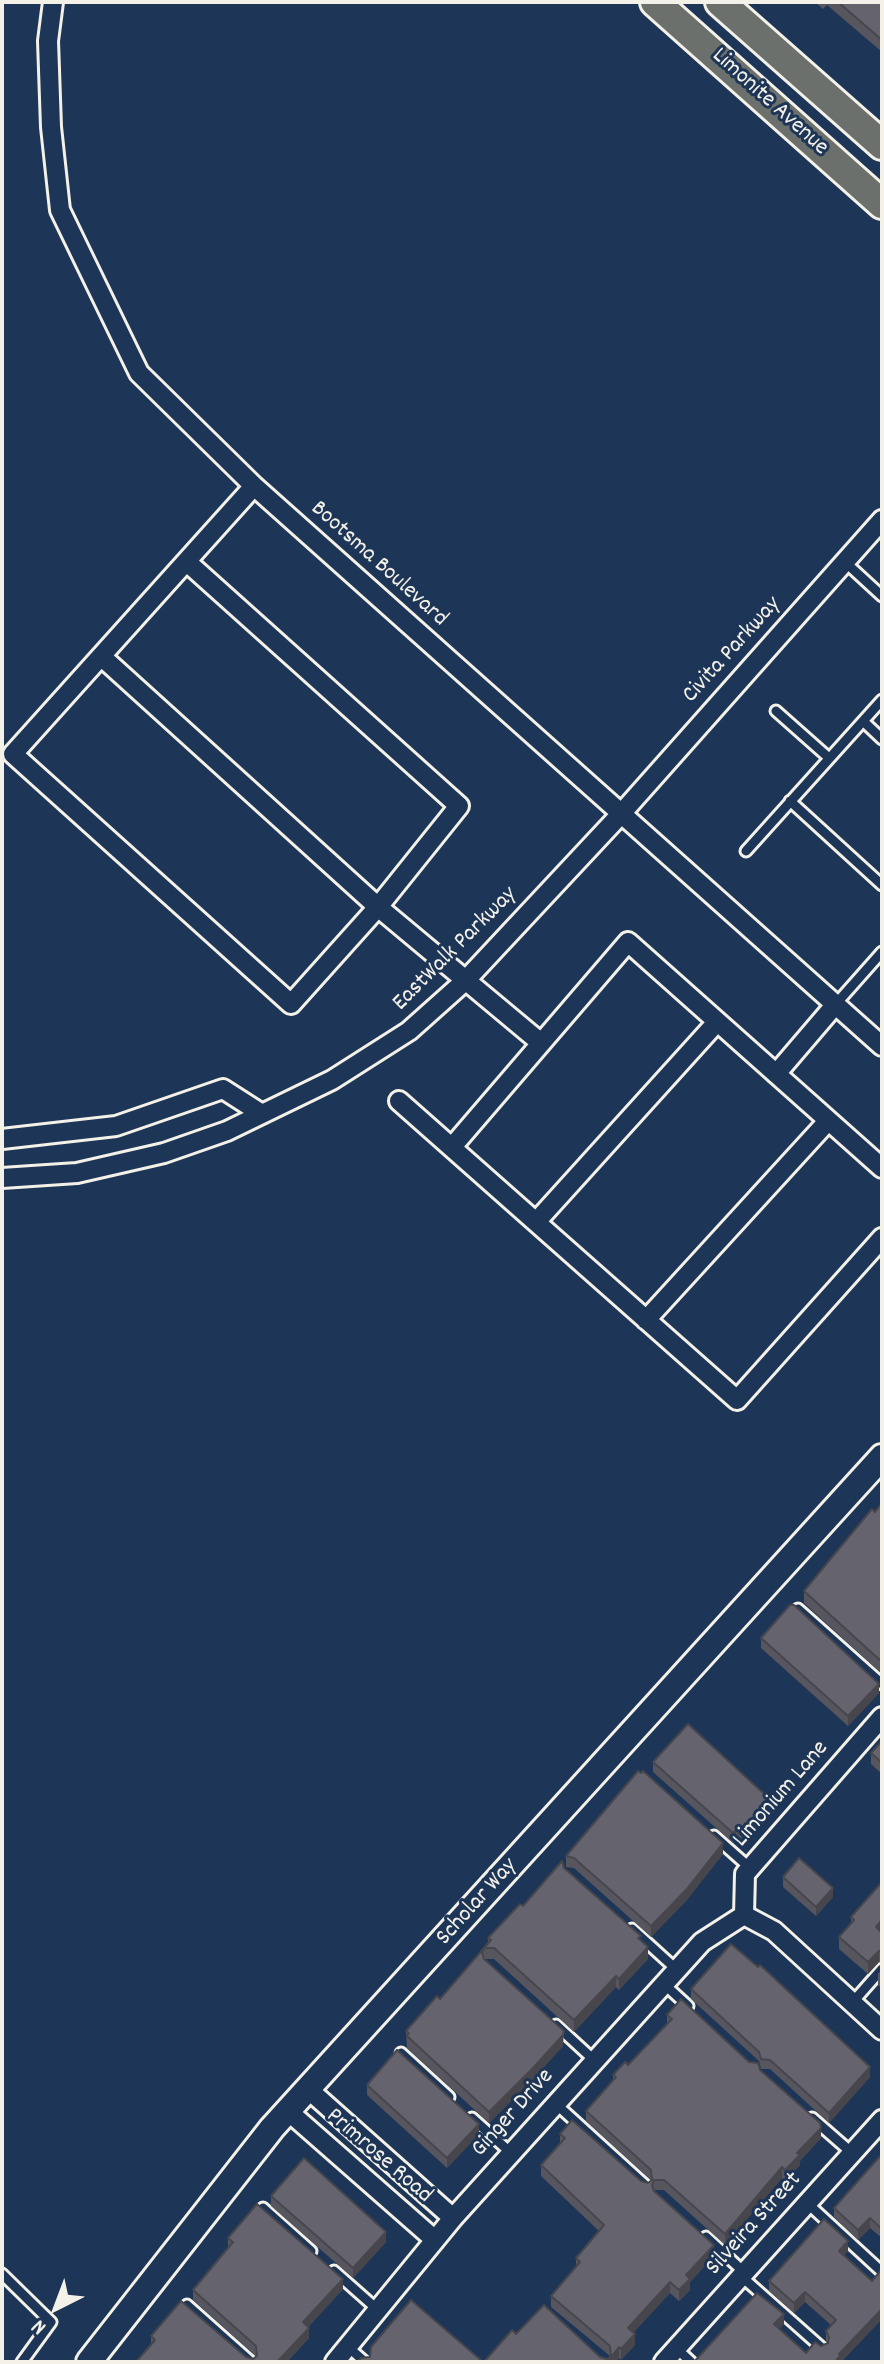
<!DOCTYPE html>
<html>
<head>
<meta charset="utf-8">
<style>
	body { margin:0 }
	#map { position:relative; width:884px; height:2364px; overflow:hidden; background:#1d3557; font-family:Dekko,sans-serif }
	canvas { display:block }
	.frame { position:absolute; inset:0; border:4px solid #f4f1e8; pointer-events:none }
	.north { position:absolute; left:16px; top:2268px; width:80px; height:80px; -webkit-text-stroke:6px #1d3557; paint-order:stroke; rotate:222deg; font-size:22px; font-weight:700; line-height:32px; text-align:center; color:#f4f1e8 }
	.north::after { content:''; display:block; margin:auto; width:28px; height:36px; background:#f4f1e8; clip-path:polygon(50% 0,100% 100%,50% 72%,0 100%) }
</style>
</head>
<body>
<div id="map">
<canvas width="884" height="2364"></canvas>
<div class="frame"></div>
<div class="north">N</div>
</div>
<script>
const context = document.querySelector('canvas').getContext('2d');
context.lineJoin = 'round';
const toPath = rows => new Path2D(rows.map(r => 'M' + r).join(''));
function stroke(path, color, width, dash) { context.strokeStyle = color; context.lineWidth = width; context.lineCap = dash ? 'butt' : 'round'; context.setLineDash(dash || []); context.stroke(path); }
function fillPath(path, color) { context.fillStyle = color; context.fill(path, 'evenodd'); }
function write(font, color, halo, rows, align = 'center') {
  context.font = font + ' Dekko,sans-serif'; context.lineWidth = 6; context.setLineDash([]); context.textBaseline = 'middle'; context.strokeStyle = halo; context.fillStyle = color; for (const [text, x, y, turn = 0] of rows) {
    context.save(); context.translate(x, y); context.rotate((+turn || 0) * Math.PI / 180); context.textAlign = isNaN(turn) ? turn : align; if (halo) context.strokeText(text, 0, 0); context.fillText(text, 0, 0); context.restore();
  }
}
const lane = toPath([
	[845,562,882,596],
	[776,711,829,758],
	[863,721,882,739],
	[790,801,882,885],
	[746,851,882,700],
	[835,1005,882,952],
	[798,1609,882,1684],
	[714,1836,750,1868],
	[632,1929,677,1970],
	[664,1984,688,2006],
	[852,2003,882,1969],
	[556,2025,595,2061],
	[401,2053,449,2097],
	[556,2104,645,2185],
	[472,2118,511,2153],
	[812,2118,852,2153],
	[807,2203,882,2272],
	[263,2208,311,2251],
	[706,2237,745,2273],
	[334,2271,378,2310],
	[2,2274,51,2322,22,2362],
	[741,2276,822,2348],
	[187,2305,251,2362],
	[348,2347,365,2362],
	[676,2348,691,2362]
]);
const street = toPath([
	[53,2,48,41,51,127,60,210,139,373,254,486,882,1046],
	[187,562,459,806,378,907,291,1004,13,754,254,486],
	[102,657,378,907,541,1043],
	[776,1074,835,1005],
	[399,1101,737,1400,882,1238],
	[2,1139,116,1126,223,1089,262,1114],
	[452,1147,628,942,882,1168],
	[2,1178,77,1173,164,1153,227,1131,332,1080,409,1031,465,981,620,815,882,520],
	[536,1222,717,1022],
	[646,1320,828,1121],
	[744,1915,745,1874,882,1717],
	[744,1915,774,1931,882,2030],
	[308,2089,453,2218],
	[288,2111,435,2240],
	[335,2362,453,2218,702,1942,744,1915],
	[664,2362,882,2120]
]);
const secondary = toPath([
	[89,2362,272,2128,882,1457]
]);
const primary = toPath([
	[655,2,882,204],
	[720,2,882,145]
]);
stroke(lane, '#f4f1e8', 15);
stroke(street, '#f4f1e8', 24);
stroke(secondary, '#f4f1e8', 30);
stroke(primary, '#f4f1e8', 34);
stroke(lane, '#1d3557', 9);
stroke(street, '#1d3557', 18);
stroke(secondary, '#1d3557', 24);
stroke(primary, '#6c706d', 28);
fillPath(toPath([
	[815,2,882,2,882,52,827,5,823,9],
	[882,1503,882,1674,804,1603,804,1591],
	[761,1638,879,1693,848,1726,761,1648],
	[882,1741,882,1774,871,1764,871,1753],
	[653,1762,774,1812,743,1846,736,1839,733,1843,653,1772],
	[723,1854,686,1901,651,1937,574,1868,566,1867,566,1856],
	[564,1868,641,1940,648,1959,619,1990,616,1987,574,2032,494,1959,484,1959,564,2031,563,2046,533,2079,489,2123,407,2048,406,2031,440,1999,488,1942,488,1938],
	[783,1877,833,1897,816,1916,783,1887],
	[882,1882,882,1963,879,1962,868,1974,839,1949,839,1937,851,1923,851,1917],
	[758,1967,870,2077,829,2123,770,2069,761,2069,759,2061,691,1999,691,1989],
	[882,1969,882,1989,878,1985,878,1974],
	[667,2015,749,2062,760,2070,821,2138,800,2161,800,2165,785,2181,782,2178,725,2245,664,2190,654,2190,714,2256,690,2282,690,2290,679,2301,670,2293,633,2333,635,2345,621,2360,619,2358,616,2362,484,2362,516,2334,607,2359,610,2356,551,2307,551,2296,576,2267,576,2258,599,2231,541,2176,541,2165,560,2143,560,2134,641,2181,648,2183,651,2180,586,2121,586,2111,613,2080,613,2075,628,2065,667,2024],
	[367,2085,479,2134,447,2168,367,2095],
	[882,2154,882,2238,870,2228,858,2240,834,2217,834,2208],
	[271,2196,386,2242,353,2278,271,2206],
	[228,2238,343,2289,308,2327,309,2338,287,2362,136,2362,151,2345,151,2336,253,2359,256,2356,193,2300,193,2290,228,2248],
	[848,2251,844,2255,882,2319,841,2362,694,2362,784,2324,779,2329,806,2353,827,2343,826,2341,826,2331,831,2325,805,2302,794,2313,769,2291,769,2281]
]), '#57565f');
fillPath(toPath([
	[879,1684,879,1693,848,1726,848,1716],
	[774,1803,774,1812,743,1846,743,1837],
	[736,1830,736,1839,733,1843,733,1833],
	[723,1843,723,1854,686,1901,651,1937,651,1926],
	[833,1888,833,1897,816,1916,816,1907],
	[882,1920,882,1931,876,1938,876,1927],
	[648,1947,648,1959,619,1990,619,1979],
	[879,1951,879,1962,868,1974,868,1962],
	[616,1976,616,1987,574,2032,574,2020],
	[563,2035,563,2046,533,2079,489,2123,489,2112],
	[870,2067,870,2077,829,2123,829,2113],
	[479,2124,479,2134,447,2168,447,2158],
	[821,2128,821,2138,800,2161,800,2165,785,2181,785,2170,797,2153],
	[782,2167,782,2178,725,2245,725,2234],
	[870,2218,870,2228,858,2240,858,2230],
	[386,2232,386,2242,353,2278,353,2268],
	[848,2241,848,2251,839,2260,839,2251],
	[714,2245,714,2256,690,2282,690,2290,679,2301,679,2290,686,2275],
	[343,2279,343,2289,303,2333,303,2322],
	[670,2282,670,2293,628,2338,628,2328],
	[805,2292,805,2302,794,2313,794,2303],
	[882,2309,882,2319,841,2362,835,2362,839,2354],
	[784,2314,784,2324,774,2334,774,2324],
	[309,2328,309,2338,287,2362,277,2362],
	[635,2334,635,2345,621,2360,621,2349],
	[619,2347,619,2358,616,2362,607,2362]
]), '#47464d');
const building = toPath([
	[838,2,882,2,882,40,838,2],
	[882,1503,882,1662,804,1591,872,1509,875,1512,882,1503],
	[790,1605,794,1605,879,1684,848,1716,761,1638,790,1605],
	[688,1724,774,1803,743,1837,736,1830,733,1833,653,1762,688,1724],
	[882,1741,882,1763,871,1753,882,1741],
	[638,1771,641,1773,643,1771,723,1843,686,1890,651,1926,574,1858,566,1856,638,1771],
	[799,1858,833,1888,816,1907,783,1877,799,1858],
	[562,1861,564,1868,641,1936,638,1938,648,1947,619,1979,616,1976,574,2020,494,1948,484,1948,482,1953,484,1959,564,2031,563,2035,533,2068,489,2112,407,2036,409,2033,406,2031,437,1996,440,1999,491,1940,488,1938,520,1904,523,1906,562,1861],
	[882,1882,882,1920,876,1927,882,1933,882,1952,879,1951,868,1962,839,1937,854,1920,851,1917,882,1882],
	[731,1944,758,1967,760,1965,870,2067,829,2113,770,2060,761,2059,759,2052,691,1989,731,1944],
	[681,1999,749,2062,758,2063,760,2070,820,2123,821,2128,797,2153,800,2155,785,2170,782,2167,725,2234,664,2180,654,2180,652,2185,654,2191,714,2245,686,2275,690,2279,679,2290,670,2282,628,2328,635,2334,621,2349,619,2347,607,2362,484,2362,512,2330,516,2334,544,2305,600,2357,607,2359,611,2356,610,2346,551,2296,580,2262,576,2258,604,2225,541,2165,565,2138,560,2134,572,2120,641,2181,648,2183,652,2180,651,2170,586,2111,616,2077,613,2075,625,2062,628,2065,672,2019,667,2015,681,1999],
	[397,2050,479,2124,447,2158,367,2085,397,2050],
	[882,2154,882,2229,870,2218,858,2230,834,2208,882,2154],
	[304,2158,386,2232,353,2268,271,2196,304,2158],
	[257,2204,343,2279,303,2322,309,2328,277,2362,136,2362,155,2340,151,2336,181,2301,246,2357,253,2359,257,2356,256,2346,193,2290,233,2242,228,2238,257,2204],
	[824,2219,848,2241,839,2251,872,2281,882,2269,882,2309,839,2354,840,2356,835,2362,694,2362,757,2293,784,2314,774,2324,806,2353,815,2342,821,2346,828,2343,829,2337,826,2331,836,2320,805,2292,794,2303,769,2281,824,2219],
	[411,2300,483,2362,357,2362,361,2358,370,2357,371,2347,411,2300]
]);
fillPath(building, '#65646e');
stroke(building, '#47464d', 2);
write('24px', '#f4f1e8', '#1d3557', [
	["Limonite Avenue",769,103,42],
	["Bootsma Boulevard",378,565,42],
	["Civita Parkway",733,651,-48],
	["EastWalk Parkway",456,950,-45],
	["Limonium Lane",782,1795,-49],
	["Scholar Way",478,1903,-48],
	["Ginger Drive",514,2114,-48],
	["Primrose Road",378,2157,41],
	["Silveira Street",755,2225,-48]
]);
</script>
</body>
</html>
